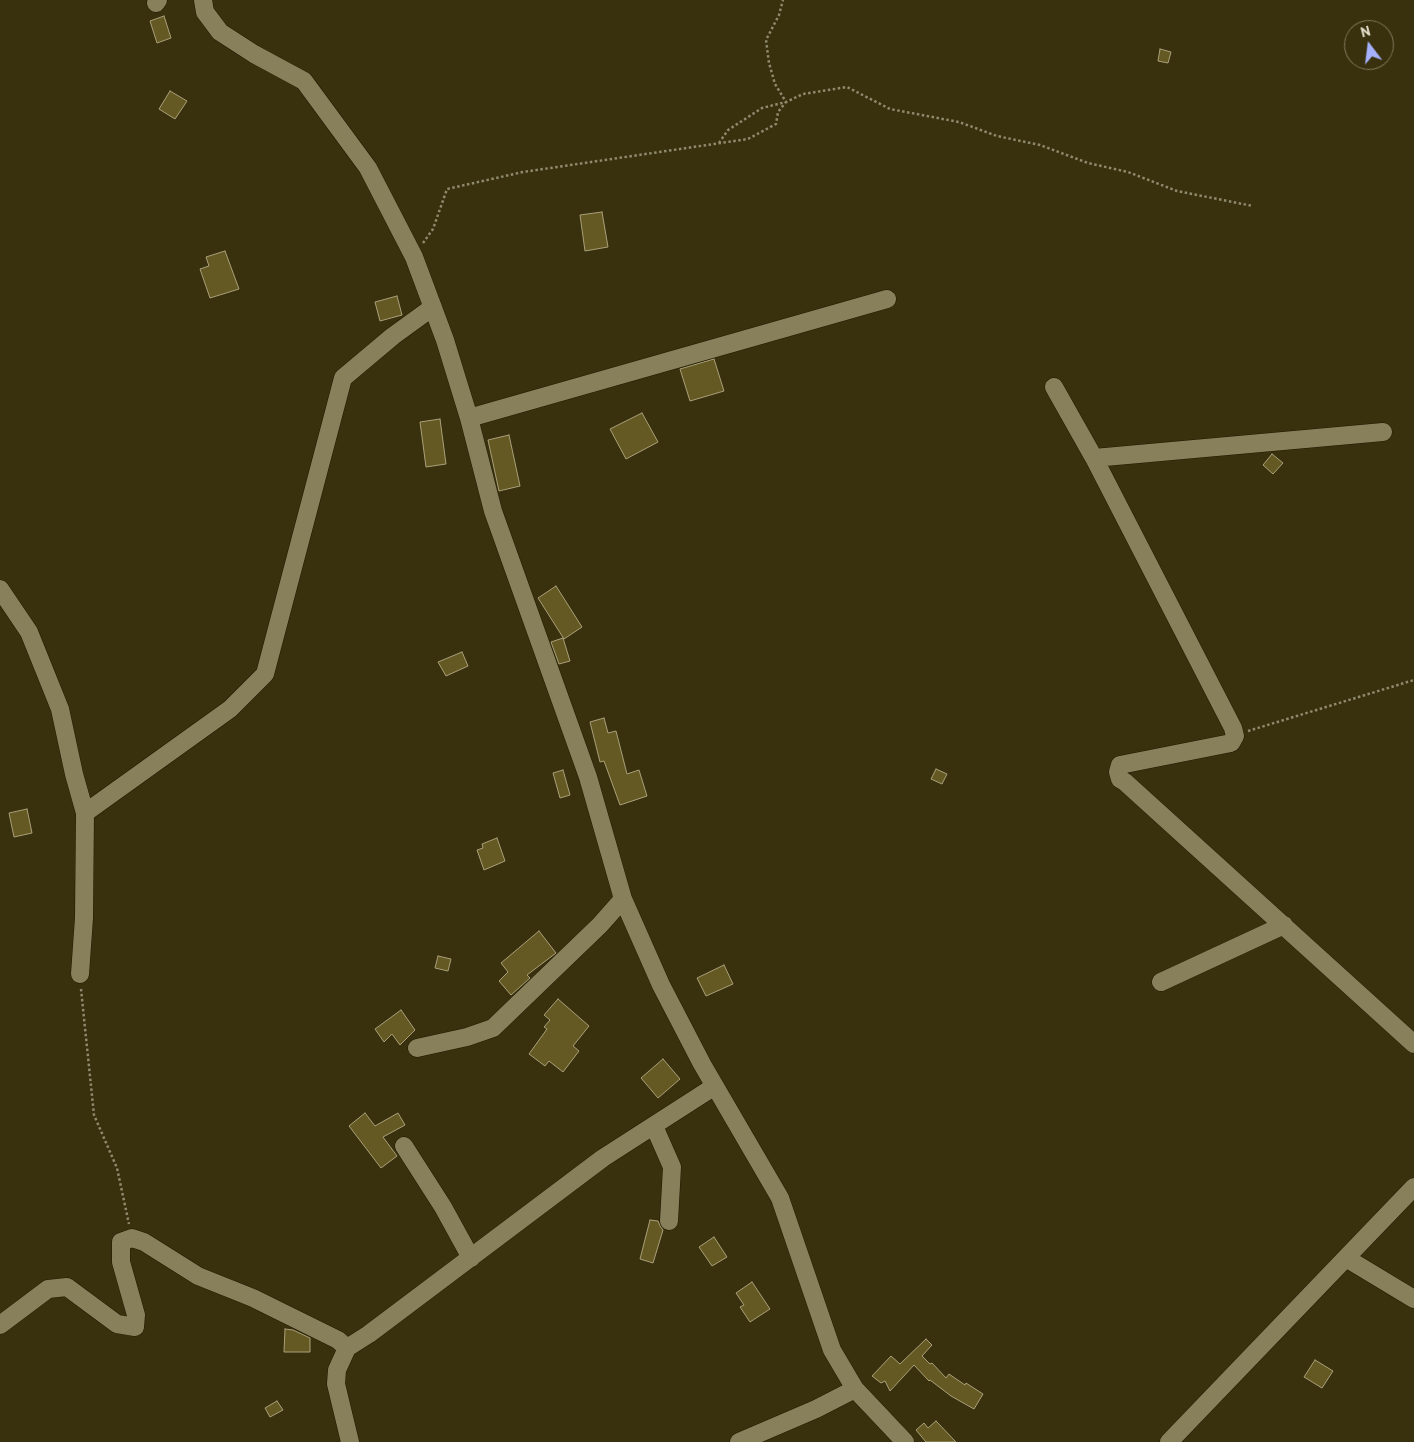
<!DOCTYPE html>
<html>
<head>
<meta charset="utf-8">
<style>
	body { margin:0 }
	#map { position:relative; width:1414px; height:1442px; overflow:hidden; background:#39310e; font-family:"PT Sans",sans-serif }
	canvas { display:block }
	.north { position:absolute; left:1344px; top:20px; width:50px; height:50px; box-sizing:border-box; background:#39310e; border:1px solid #7f795c; border-radius:50%; rotate:345deg; font-size:14px; font-weight:700; line-height:20px; text-align:center; color:#e8e4d0 }
	.north::after { content:''; display:block; margin:auto; width:18px; height:22px; background:#a5b1fc; clip-path:polygon(50% 0,100% 100%,50% 72%,0 100%) }
</style>
</head>
<body>
<div id="map">
<canvas width="1414" height="1442"></canvas>
<div class="north">N</div>
</div>
<script>
const context = document.querySelector('canvas').getContext('2d');
context.lineJoin = 'round';
function fillPath(path, color) { context.fillStyle = color; context.fill(path, 'evenodd'); }
const toPath = rows => new Path2D(rows.map(r => 'M' + r).join(''));
function stroke(path, color, width, dash) { context.strokeStyle = color; context.lineWidth = width; context.lineCap = dash ? 'butt' : 'round'; context.setLineDash(dash || []); context.stroke(path); }
const building = toPath([
	[164,16,171,38,157,43,150,21,164,16],
	[1160,49,1171,52,1168,63,1158,61,1160,49],
	[170,91,187,101,175,119,159,109,170,91],
	[602,212,608,247,585,251,580,215,602,212],
	[225,251,239,289,210,298,200,269,209,266,206,257,225,251],
	[397,296,402,315,380,321,375,302,397,296],
	[714,359,724,391,690,401,680,369,714,359],
	[642,413,658,442,626,459,610,429,642,413],
	[440,419,446,464,426,467,420,422,440,419],
	[509,435,520,486,499,491,488,440,509,435],
	[1272,454,1283,463,1273,474,1263,465,1272,454],
	[556,586,582,627,564,639,538,598,556,586],
	[563,638,570,661,559,664,551,642,563,638],
	[462,652,468,666,446,676,438,662,462,652],
	[604,718,608,733,616,731,627,774,639,770,647,796,620,805,604,761,600,762,590,722,604,718],
	[936,769,947,774,942,784,931,779,936,769],
	[563,770,570,795,560,798,553,773,563,770],
	[27,809,32,833,14,837,9,813,27,809],
	[497,838,505,861,484,870,477,850,483,848,482,844,497,838],
	[539,931,556,953,527,975,530,978,511,995,499,981,508,972,501,963,539,931],
	[438,956,451,959,448,971,435,968,438,956],
	[724,965,733,984,706,996,697,978,724,965],
	[558,999,589,1026,573,1046,579,1051,563,1072,549,1061,545,1066,529,1054,547,1029,544,1027,550,1020,544,1015,558,999],
	[401,1010,415,1030,400,1045,392,1034,384,1042,375,1029,401,1010],
	[663,1059,680,1079,658,1098,641,1078,663,1059],
	[365,1113,375,1126,398,1113,405,1125,383,1137,397,1156,381,1168,349,1126,365,1113],
	[650,1220,658,1221,660,1226,663,1230,653,1263,640,1259,650,1220],
	[714,1237,727,1257,712,1266,699,1247,714,1237],
	[752,1282,770,1309,750,1322,740,1307,744,1305,736,1293,752,1282],
	[285,1329,293,1330,310,1338,310,1352,284,1352,285,1329],
	[926,1339,932,1345,922,1356,930,1364,932,1363,946,1378,949,1374,965,1385,966,1383,983,1394,974,1409,951,1396,930,1380,929,1381,914,1365,890,1391,885,1381,881,1383,872,1376,891,1356,900,1364,926,1339],
	[1315,1360,1333,1371,1322,1388,1304,1377,1315,1360],
	[277,1401,283,1410,270,1417,265,1408,277,1401],
	[936,1421,956,1442,926,1442,916,1430,924,1423,928,1428,936,1421]
]);
fillPath(building, '#655923');
stroke(building, '#a9a07b', 1);
const minor = toPath([
	[203,0,205,12,220,32,254,54,304,81,368,168,414,257,445,340,469,418,493,511,588,777,623,899,661,985,702,1064,780,1198,832,1350,855,1389,905,1442],
	[156,3,158,0],
	[1054,387,1094,458,1233,728,1235,736,1231,743,1120,765,1118,772,1120,779,1125,782,1414,1044],
	[469,418,887,299],
	[1094,458,1383,432],
	[0,589,29,632,60,709,74,774,85,813,84,918,80,974],
	[85,813,230,709,265,674,343,378,393,336,433,307],
	[1161,982,1284,925],
	[417,1048,467,1037,493,1028,600,925,623,899],
	[654,1126,672,1167,669,1221],
	[404,1146,443,1207,471,1258],
	[1346,1258,1414,1299],
	[0,1325,48,1289,67,1287,117,1324,135,1327,136,1315,121,1262,121,1242,132,1238,144,1242,198,1276,253,1298,338,1340,347,1348,369,1334,603,1158,715,1086],
	[347,1348,337,1370,336,1384,350,1442],
	[739,1442,816,1409,855,1389],
	[1169,1442,1414,1187]
]);
stroke(minor, '#1f1901', 19);
stroke(toPath([
	[719,143,728,130,762,108,786,102,803,94,847,87,890,109,959,122,997,136,1040,145,1088,163,1128,172,1177,191,1253,206],
	[423,243,433,229,447,189,523,172,748,139,776,124,778,112,786,102,775,84,769,63,766,40,779,15,783,0],
	[1248,731,1414,680],
	[81,989,94,1115,117,1168,129,1224]
]), '#8f896e', 2.5, [2.5, 2.5]);
stroke(minor, '#88805b', 18);
</script>
</body>
</html>
